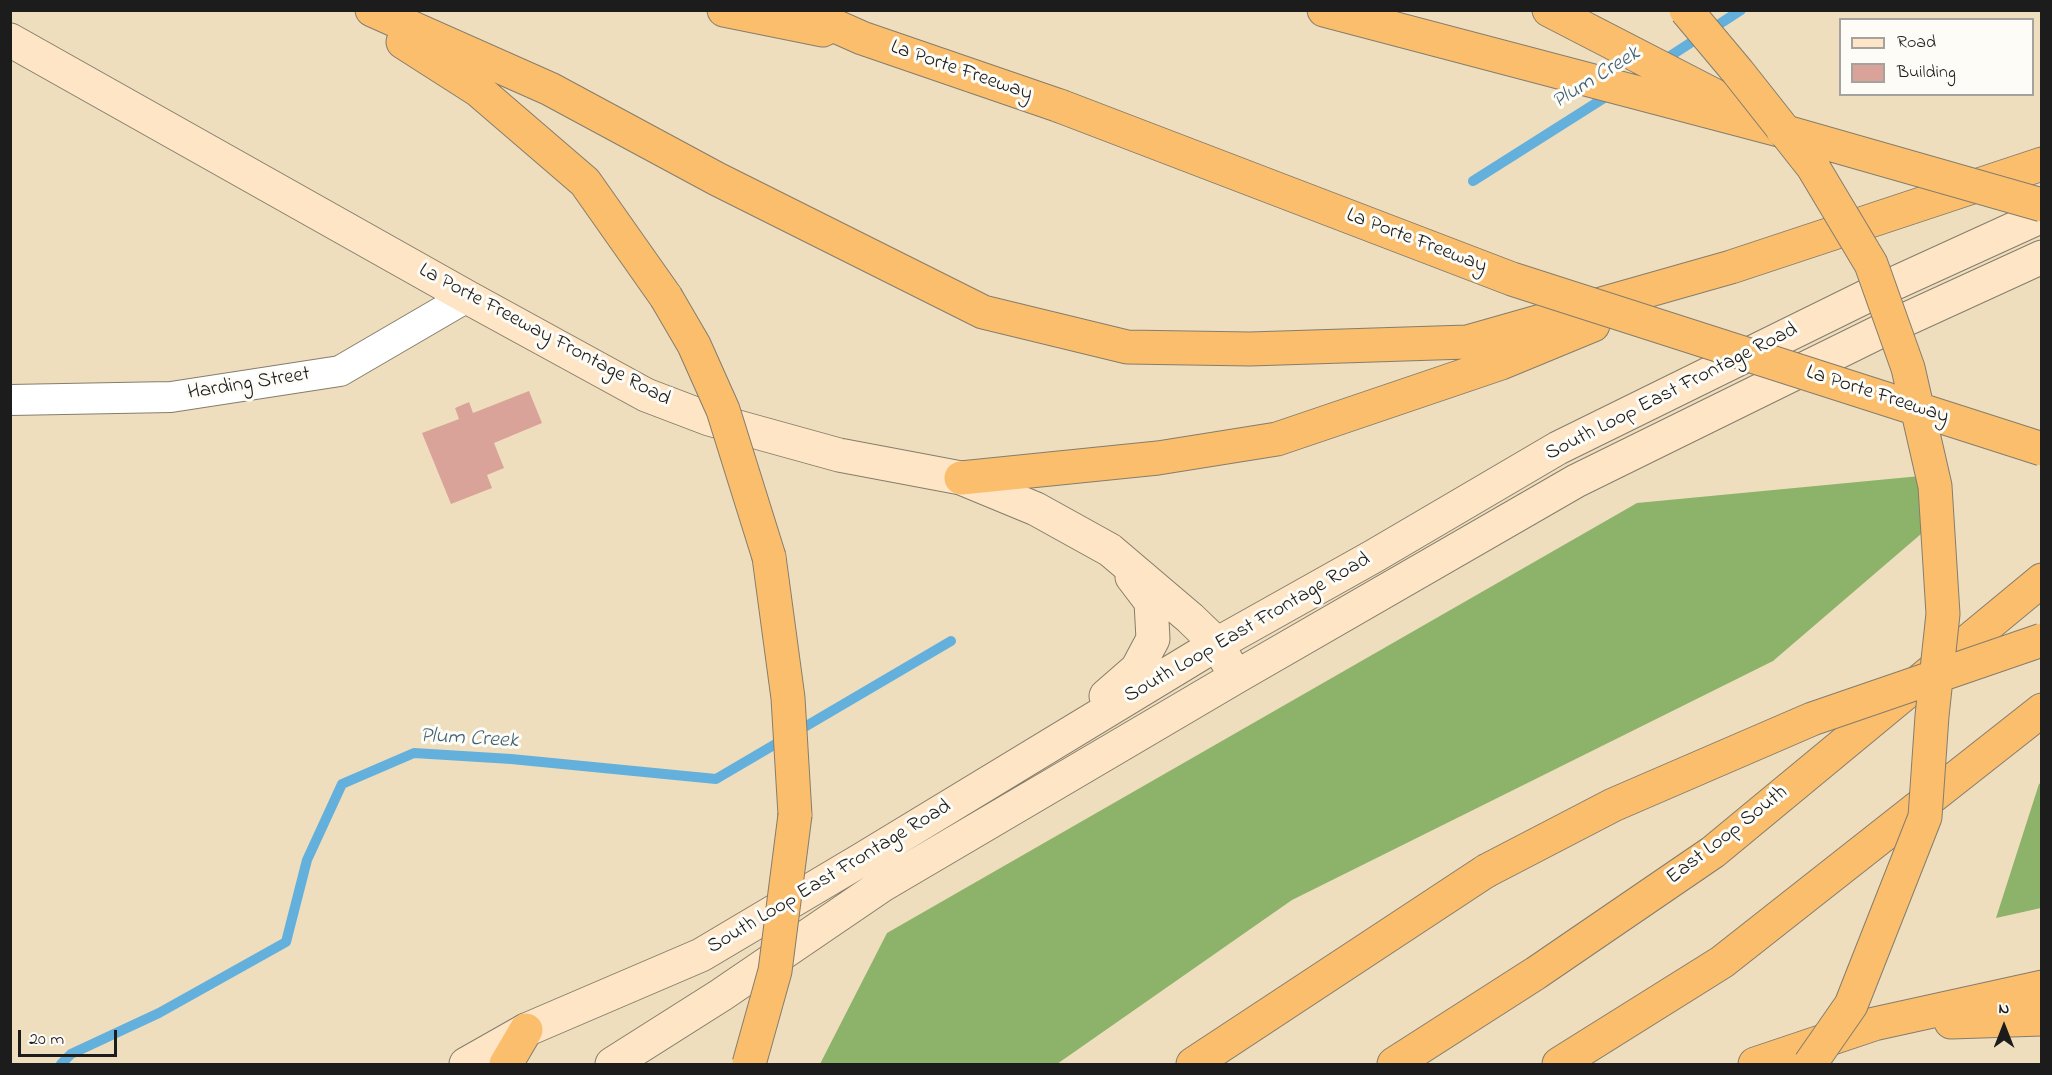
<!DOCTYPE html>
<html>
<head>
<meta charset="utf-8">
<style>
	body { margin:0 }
	#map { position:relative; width:2052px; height:1075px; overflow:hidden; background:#eedebd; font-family:"Indie Flower",sans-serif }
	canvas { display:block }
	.frame { position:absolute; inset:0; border:12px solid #1c1c1c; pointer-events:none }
	.legend { position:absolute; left:1839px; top:18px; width:195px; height:78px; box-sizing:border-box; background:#fdfcf7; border:2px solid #a3a29f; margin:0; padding:8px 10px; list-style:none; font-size:18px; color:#1c1c1c }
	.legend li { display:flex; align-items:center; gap:12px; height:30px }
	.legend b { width:30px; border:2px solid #a3a29f }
	.north { position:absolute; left:1974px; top:997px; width:60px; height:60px; -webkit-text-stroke:4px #fdfcf7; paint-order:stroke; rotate:0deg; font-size:16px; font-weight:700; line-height:24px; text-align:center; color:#1c1c1c }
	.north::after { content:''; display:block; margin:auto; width:21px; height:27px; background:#1c1c1c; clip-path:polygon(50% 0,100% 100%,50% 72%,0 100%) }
	.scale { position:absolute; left:18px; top:1030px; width:99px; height:27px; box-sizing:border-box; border:3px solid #1c1c1c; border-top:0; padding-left:8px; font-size:18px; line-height:21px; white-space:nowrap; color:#1c1c1c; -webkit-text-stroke:4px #fdfcf7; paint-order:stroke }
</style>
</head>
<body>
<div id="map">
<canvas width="2052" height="1075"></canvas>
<div class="frame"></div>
<ul class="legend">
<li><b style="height:8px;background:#fde5c5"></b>Road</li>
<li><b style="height:16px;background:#d9a39a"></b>Building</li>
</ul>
<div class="north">N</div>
<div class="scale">20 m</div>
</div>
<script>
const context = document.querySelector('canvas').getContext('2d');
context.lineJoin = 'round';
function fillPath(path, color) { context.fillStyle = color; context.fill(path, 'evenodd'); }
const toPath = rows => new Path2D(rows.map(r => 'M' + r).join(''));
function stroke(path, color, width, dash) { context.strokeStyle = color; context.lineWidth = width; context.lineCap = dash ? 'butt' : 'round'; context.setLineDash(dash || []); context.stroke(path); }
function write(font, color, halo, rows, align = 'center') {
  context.font = font + ' "Indie Flower",sans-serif'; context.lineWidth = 6; context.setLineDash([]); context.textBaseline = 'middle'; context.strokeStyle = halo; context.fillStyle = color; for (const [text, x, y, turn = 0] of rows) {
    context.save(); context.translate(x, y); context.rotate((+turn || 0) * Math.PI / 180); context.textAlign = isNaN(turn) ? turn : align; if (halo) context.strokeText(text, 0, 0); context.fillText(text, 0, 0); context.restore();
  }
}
fillPath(toPath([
	[1931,475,1921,534,1773,661,1292,900,1057,1064,820,1064,887,933,1637,503],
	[2041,783,2041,908,1996,918,2039,784]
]), '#8cb369');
stroke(toPath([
	[1661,62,1741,10],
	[1473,181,1612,93],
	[61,1064,71,1054,159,1013,286,942,307,860,342,784,414,753,511,759,716,779,951,641]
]), '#64b0dd', 10);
fillPath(toPath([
	[529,391,542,423,494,443,504,468,487,475,492,488,451,504,422,433,459,419,455,408,469,402,473,413]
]), '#d9a39a');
const street = toPath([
	[10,400,171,397,340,371,467,297]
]);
const secondary = toPath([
	[10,40,467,297,646,395,709,419,839,455,961,478,1036,509,1110,550,1190,618,1217,644,1228,663],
	[1106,696,1137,669,1153,639,1151,602,1132,577],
	[466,1064,526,1030,701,955,861,860,1217,644,1374,556,1558,448,1871,294,2042,216],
	[612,1064,721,995,881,886,1236,677,1576,481,1887,328,2042,257]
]);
const highway = toPath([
	[372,10,550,89,717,179,983,312,1127,347,1250,349,1467,342,1731,267,2042,164],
	[724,10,823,30],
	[799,10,862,38,1060,106],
	[1324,10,1783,131],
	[1549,10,1731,104],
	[403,42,478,90,585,182,666,297],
	[961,478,1158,458,1277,439,1501,363,1593,325],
	[769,557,788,698,795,815],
	[1951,1022,2042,1019],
	[506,1064,526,1030],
	[1193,1064,1486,871],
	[1394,1064,1536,973,1713,852,2042,580],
	[1559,1064,1722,962,2042,710],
	[1755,1064,1874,1024,2042,987]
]);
stroke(street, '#857d6c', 32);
stroke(secondary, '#857d6c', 35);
stroke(highway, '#857d6c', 35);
stroke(street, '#fff', 30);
stroke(secondary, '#fde5c5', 33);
stroke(highway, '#fabe6d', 33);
const highwayBridge = toPath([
	[1686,10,1738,72,1813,167,1871,264,1908,368,1935,486,1943,614,1932,716,1925,817,1851,1005,1810,1064],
	[1060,106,1512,279,2042,449],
	[1783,131,2042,205],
	[666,297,694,345,723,410,769,557],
	[1486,871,1613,805,1812,719,2042,640],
	[749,1064,775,971,795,815]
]);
stroke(highwayBridge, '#857d6c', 35, []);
stroke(highwayBridge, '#fabe6d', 33);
write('21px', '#1c1c1c', '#fdfcf7', [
	["La Porte Freeway",961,72,19],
	["La Porte Freeway",1416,242,21],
	["La Porte Freeway Frontage Road",544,336,28],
	["Harding Street",249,385,-9],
	["South Loop East Frontage Road",1672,393,-27],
	["La Porte Freeway",1877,396,18],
	["South Loop East Frontage Road",1248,629,-30],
	["East Loop South",1728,836,-38],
	["South Loop East Frontage Road",830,878,-31]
]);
write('italic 22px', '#3c5f73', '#fdfcf7', [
	["Plum Creek",1597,79,-32],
	["Plum Creek",469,740,3]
]);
</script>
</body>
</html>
